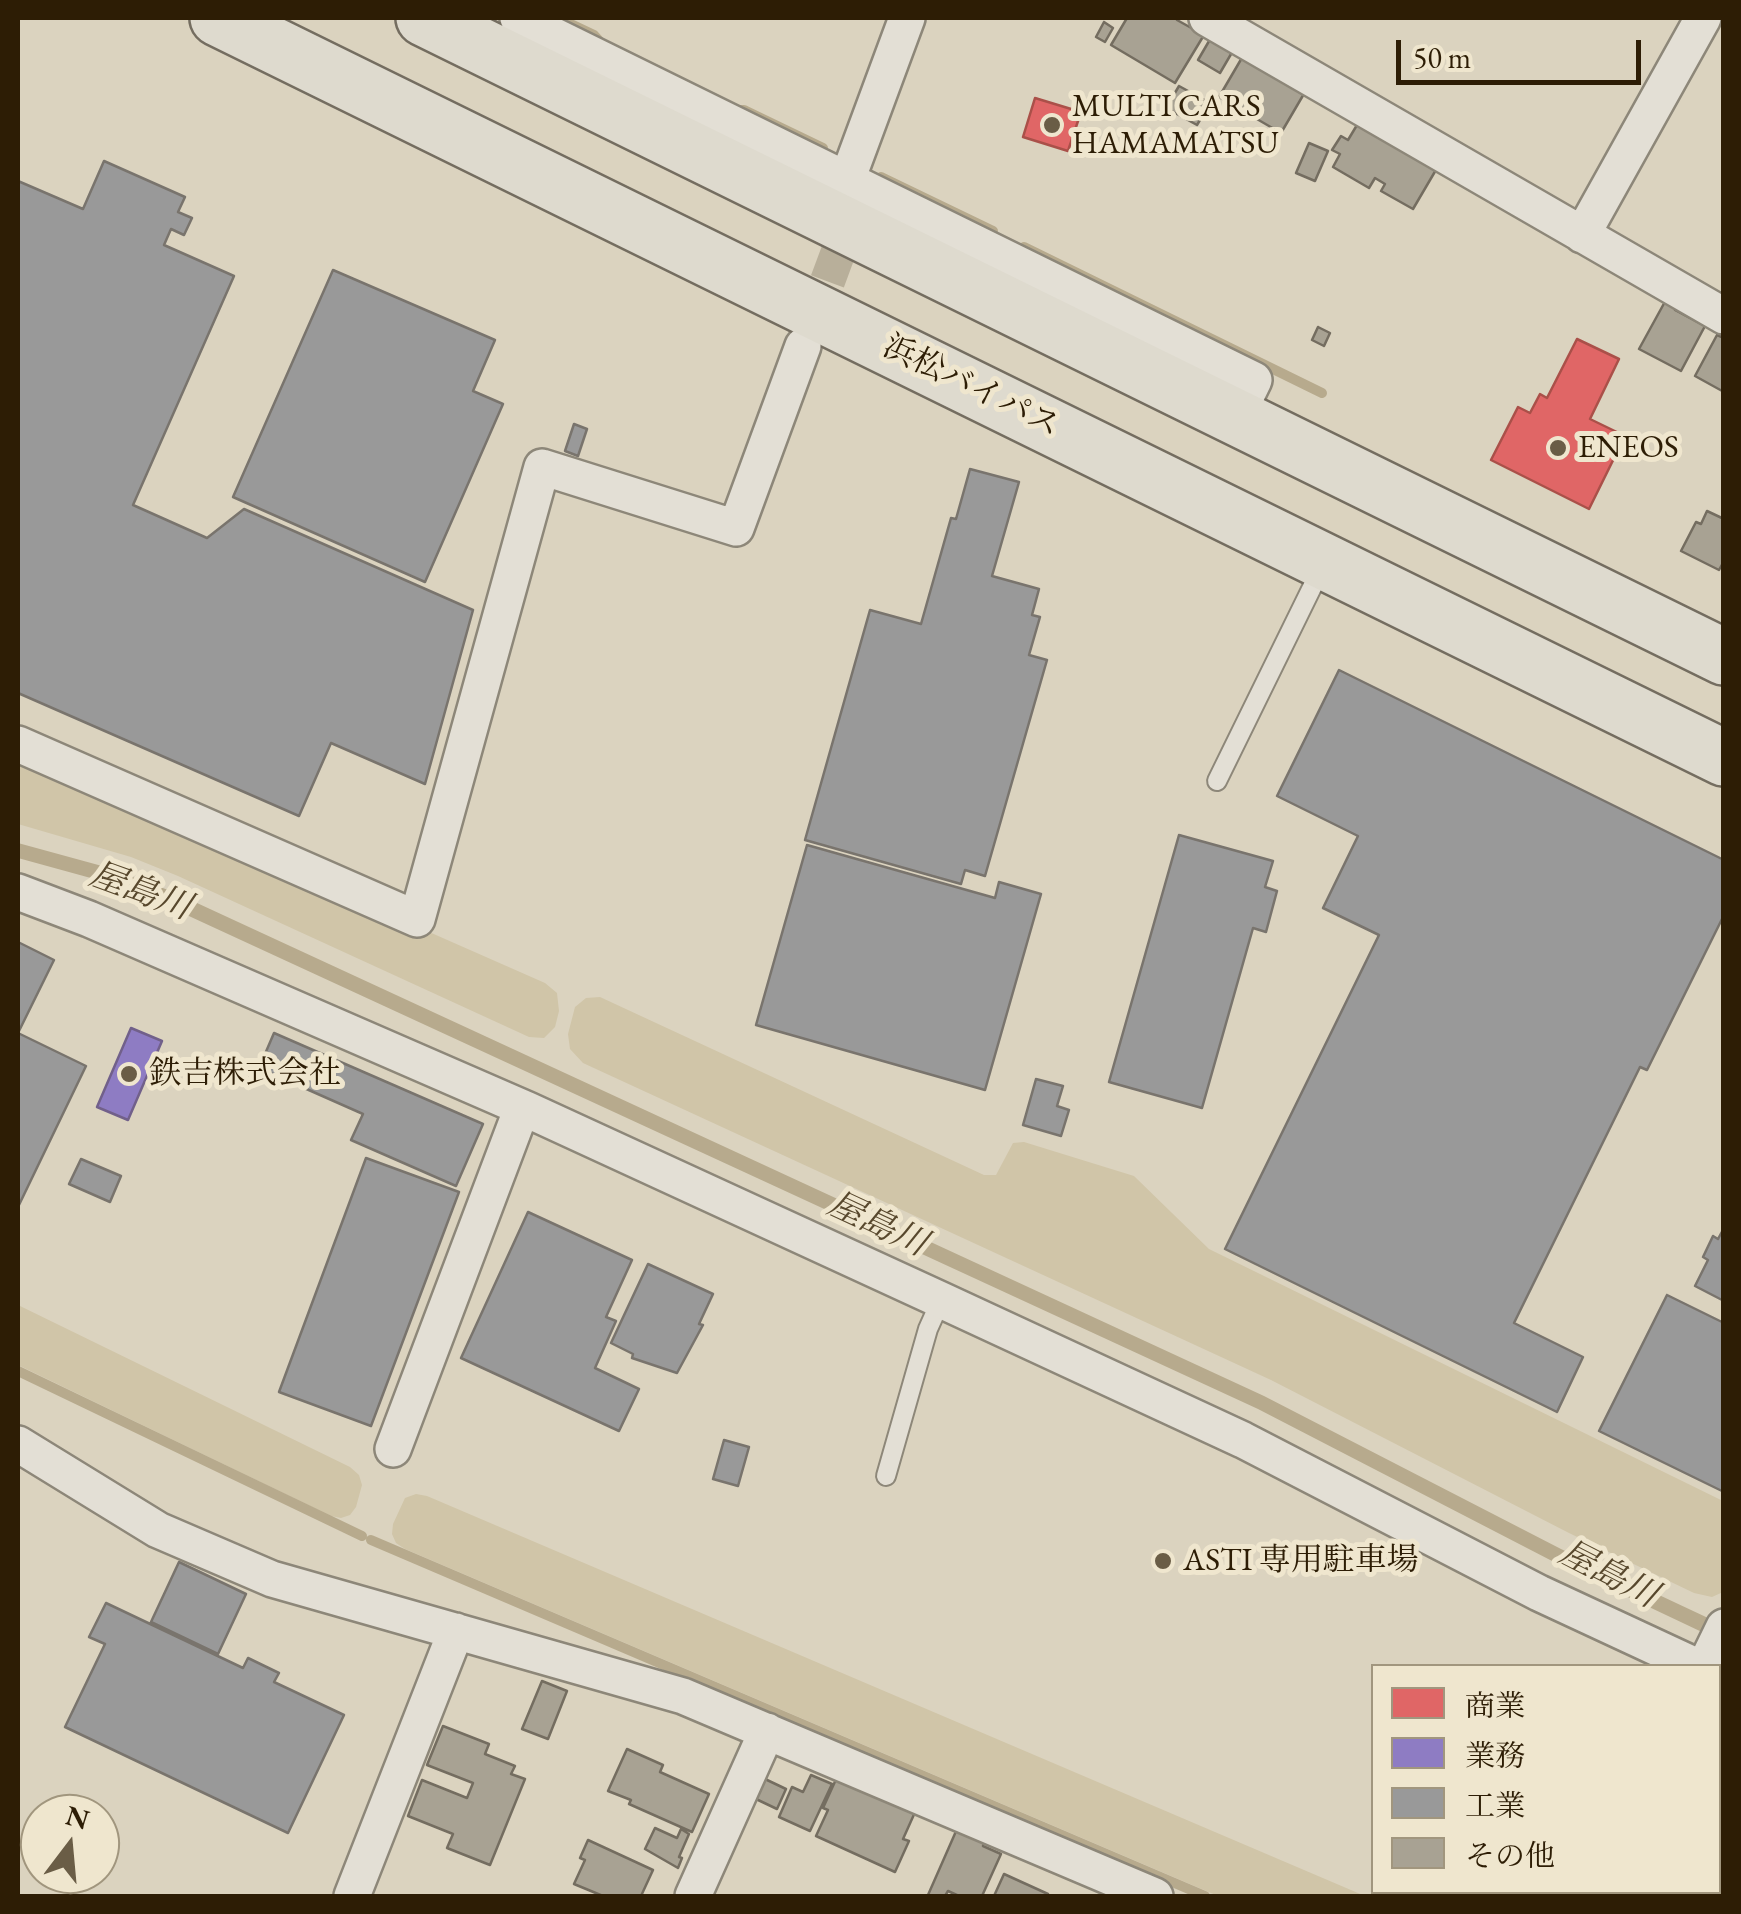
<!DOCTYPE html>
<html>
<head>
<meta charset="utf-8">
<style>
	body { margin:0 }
	#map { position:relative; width:1741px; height:1914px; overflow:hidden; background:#dbd3bf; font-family:"EB Garamond","Noto Serif JP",serif }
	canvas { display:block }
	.frame { position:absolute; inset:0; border:20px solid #2d1d05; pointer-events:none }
	.legend { position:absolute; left:1371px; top:1664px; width:350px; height:230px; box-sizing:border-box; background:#efe6ce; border:2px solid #a1967e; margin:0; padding:12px 18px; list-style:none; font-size:30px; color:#2d1d05 }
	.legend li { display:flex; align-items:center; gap:20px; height:50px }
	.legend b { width:50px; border:2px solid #a1967e }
	.north { position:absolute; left:20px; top:1794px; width:100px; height:100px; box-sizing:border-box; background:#efe6ce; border:2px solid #a1967e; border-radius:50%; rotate:16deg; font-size:28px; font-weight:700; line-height:40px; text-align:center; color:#2d1d05 }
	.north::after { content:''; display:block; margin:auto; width:35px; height:45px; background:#6a5d46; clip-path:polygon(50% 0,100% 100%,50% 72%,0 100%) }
	.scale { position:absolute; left:1396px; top:40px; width:245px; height:45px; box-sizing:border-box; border:5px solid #2d1d05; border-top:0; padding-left:12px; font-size:30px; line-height:35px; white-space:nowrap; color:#2d1d05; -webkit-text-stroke:8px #efe6ce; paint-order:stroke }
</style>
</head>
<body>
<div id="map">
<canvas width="1741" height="1914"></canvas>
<div class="frame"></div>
<ul class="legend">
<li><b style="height:28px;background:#e06666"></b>商業</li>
<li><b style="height:28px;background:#8e7cc3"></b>業務</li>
<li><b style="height:28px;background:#999"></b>工業</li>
<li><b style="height:28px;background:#a8a293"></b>その他</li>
</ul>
<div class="north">N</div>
<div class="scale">50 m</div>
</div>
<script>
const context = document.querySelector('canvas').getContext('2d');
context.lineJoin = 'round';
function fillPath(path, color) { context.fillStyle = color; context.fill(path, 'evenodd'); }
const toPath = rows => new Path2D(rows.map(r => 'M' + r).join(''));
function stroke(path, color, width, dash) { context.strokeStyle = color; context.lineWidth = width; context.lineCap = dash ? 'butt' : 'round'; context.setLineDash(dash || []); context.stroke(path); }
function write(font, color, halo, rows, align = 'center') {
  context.font = font + ' "EB Garamond","Noto Serif JP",serif'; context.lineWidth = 10; context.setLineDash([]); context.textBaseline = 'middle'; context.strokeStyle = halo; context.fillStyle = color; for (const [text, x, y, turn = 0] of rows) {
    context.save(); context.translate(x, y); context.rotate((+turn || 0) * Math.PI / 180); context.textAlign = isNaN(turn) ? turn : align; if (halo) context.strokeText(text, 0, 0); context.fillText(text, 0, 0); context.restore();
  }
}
fillPath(toPath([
	[18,751,545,983,557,993,559,1011,555,1027,544,1038,529,1037,178,876,131,857,18,824],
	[600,997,984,1175,996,1175,1013,1143,1024,1142,1134,1176,1209,1249,1723,1501,1723,1592,1712,1597,1694,1593,1569,1533,1271,1380,583,1063,570,1049,568,1034,575,1007,586,998],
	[18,1305,350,1467,359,1475,362,1485,356,1507,350,1515,341,1518,331,1516,18,1365],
	[416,1494,427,1496,1365,1896,1218,1896,405,1549,396,1543,392,1534,393,1524,405,1498]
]), '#d0c5a8');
fillPath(toPath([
	[18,843,102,866,171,891,1264,1396,1561,1549,1723,1625,1723,1642,1554,1562,1258,1409,165,905,98,880,18,858]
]), '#b7aa8d');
const shops = toPath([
	[1035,98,1081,112,1068,151,1023,137,1035,98],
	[1577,339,1619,359,1590,419,1625,436,1589,509,1491,460,1518,407,1530,413,1540,394,1547,398,1577,339]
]);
fillPath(shops, '#e06666');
stroke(shops, '#aa5049', 2.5);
const offices = toPath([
	[131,1028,162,1041,128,1120,97,1107,131,1028]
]);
fillPath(offices, '#8e7cc3');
stroke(offices, '#71608a', 2.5);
const industry = toPath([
	[104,161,185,197,178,212,192,218,184,235,171,229,164,245,234,276,133,505,207,538,244,509,473,610,425,784,331,743,299,816,18,693,18,181,83,209,104,161],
	[333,270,495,340,473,391,503,404,425,582,233,497,333,270],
	[574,424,587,429,578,456,565,451,574,424],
	[970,469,1019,482,992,576,1039,589,1032,615,1040,617,1029,655,1047,660,985,876,965,870,961,884,805,840,870,610,921,624,951,518,956,519,970,469],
	[1339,670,1724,860,1724,915,1647,1070,1640,1067,1514,1323,1583,1357,1557,1412,1225,1249,1379,935,1323,908,1358,836,1277,796,1339,670],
	[1179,835,1273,861,1265,887,1277,891,1266,932,1253,928,1202,1108,1109,1082,1179,835],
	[807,845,995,898,999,882,1041,894,985,1090,756,1025,807,845],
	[18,942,54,960,18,1033,86,1066,18,1207,18,942],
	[274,1033,483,1124,456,1186,351,1140,363,1114,259,1068,274,1033],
	[1036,1079,1063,1086,1057,1106,1069,1110,1061,1136,1023,1125,1036,1079],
	[366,1158,459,1192,371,1426,279,1392,366,1158],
	[81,1159,121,1176,110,1202,69,1184,81,1159],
	[528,1212,632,1260,606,1317,616,1321,595,1368,639,1389,619,1431,461,1358,528,1212],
	[1724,1228,1724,1301,1695,1286,1708,1260,1703,1257,1713,1236,1718,1239,1724,1228],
	[648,1264,713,1294,699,1324,703,1325,677,1373,632,1358,633,1354,611,1343,648,1264],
	[1667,1295,1724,1323,1724,1492,1599,1431,1667,1295],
	[724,1440,749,1447,738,1486,713,1479,724,1440],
	[179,1562,246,1594,218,1654,151,1622,179,1562],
	[106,1603,243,1668,248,1658,279,1673,274,1682,344,1715,288,1833,65,1727,105,1644,89,1637,106,1603],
	[1718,1800,1724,1802,1724,1896,1658,1896,1659,1892,1718,1892,1718,1800]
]);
fillPath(industry, '#999');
stroke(industry, '#79746d', 2.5);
stroke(toPath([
	[558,18,594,35,603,45],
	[735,110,744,110,823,148],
	[881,177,993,231],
	[1024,247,1322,393],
	[18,1371,362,1536],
	[371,1540,1205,1896]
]), '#b7aa8d', 10);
const building = toPath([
	[1127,18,1179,18,1177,20,1204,35,1175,83,1111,45,1127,18],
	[1104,22,1113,28,1105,42,1096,37,1104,22],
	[1212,36,1234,49,1220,73,1198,60,1212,36],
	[1243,56,1305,92,1281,133,1219,97,1243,56],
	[1179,86,1210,103,1197,125,1166,108,1179,86],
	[1357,125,1440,163,1413,209,1381,191,1385,184,1375,178,1369,188,1333,167,1340,154,1332,150,1341,136,1348,140,1357,125],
	[1309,143,1328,151,1315,181,1296,173,1309,143],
	[1667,298,1678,305,1675,310,1705,326,1681,371,1639,349,1667,298],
	[1318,327,1330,333,1324,346,1312,340,1318,327],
	[1717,335,1724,338,1724,392,1695,376,1717,335],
	[1707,511,1724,519,1724,561,1719,570,1681,551,1696,522,1701,524,1707,511],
	[542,1681,567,1691,548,1739,522,1729,542,1681],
	[443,1726,489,1744,485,1754,515,1766,511,1774,525,1779,490,1865,447,1848,453,1834,408,1816,422,1780,467,1798,473,1783,427,1765,443,1726],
	[627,1749,663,1765,660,1772,709,1794,692,1832,629,1804,631,1800,608,1791,627,1749],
	[811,1775,832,1784,810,1831,779,1817,792,1787,803,1792,811,1775],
	[838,1775,916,1810,903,1839,909,1841,895,1872,816,1836,828,1810,823,1808,838,1775],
	[765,1779,786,1789,777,1809,756,1799,765,1779],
	[655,1828,677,1838,681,1829,689,1834,679,1857,682,1858,678,1868,645,1849,655,1828],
	[957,1829,985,1841,983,1846,1001,1854,982,1896,959,1896,948,1891,945,1896,932,1896,928,1895,957,1829],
	[588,1840,653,1870,641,1896,603,1896,574,1884,585,1860,580,1858,588,1840],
	[1004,1874,1048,1894,1046,1896,994,1896,1004,1874]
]);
fillPath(building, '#a8a293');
stroke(building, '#746d60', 2.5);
stroke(toPath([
	[809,331,855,207]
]), '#b8af9a', 35, [35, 18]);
const service = toPath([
	[1217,781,1322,567],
	[886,1476,928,1329,941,1300]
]);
const minor = toPath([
	[518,18,1254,380,1236,417],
	[1207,18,1724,316],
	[840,199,907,18],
	[1582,235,1703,18],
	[18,744,417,919,542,467,736,528,803,346],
	[18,892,89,919,528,1110,941,1300,1243,1440,1539,1593,1696,1666],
	[18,1444,158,1530,272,1579,683,1696,1155,1896],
	[393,1449,522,1108],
	[1705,1666,1724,1627],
	[352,1896,456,1631],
	[693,1896,767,1731],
	[1640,1896,1642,1892]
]);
const trunk = toPath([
	[218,18,1724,758],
	[424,18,1724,657]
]);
stroke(service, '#8d8779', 22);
stroke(minor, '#8d8779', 40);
stroke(trunk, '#746d60', 60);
stroke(service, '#e3dfd5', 18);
stroke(minor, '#e3dfd5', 35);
stroke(trunk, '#dedace', 55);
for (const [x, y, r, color] of [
	[1052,125,10,"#6a5d46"],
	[1558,448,10,"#6a5d46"],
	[129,1074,10,"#6a5d46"],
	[1163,1561,10,"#6a5d46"]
]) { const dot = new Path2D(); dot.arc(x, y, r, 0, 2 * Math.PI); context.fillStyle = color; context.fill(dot); stroke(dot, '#efe6ce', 4); }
write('32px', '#2d1d05', '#efe6ce', [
	["MULTI CARS",1072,107],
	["HAMAMATSU",1072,144],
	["ENEOS",1578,448],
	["鉄吉株式会社",149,1074],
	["ASTI 専用駐車場",1183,1561]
], 'left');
write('32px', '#2d1d05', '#efe6ce', [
	["浜松バイパス",971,387,26]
]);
write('italic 35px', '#58482d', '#efe6ce', [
	["屋島川",140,892,20],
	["屋島川",877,1225,25],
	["屋島川",1608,1575,27]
]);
</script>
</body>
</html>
